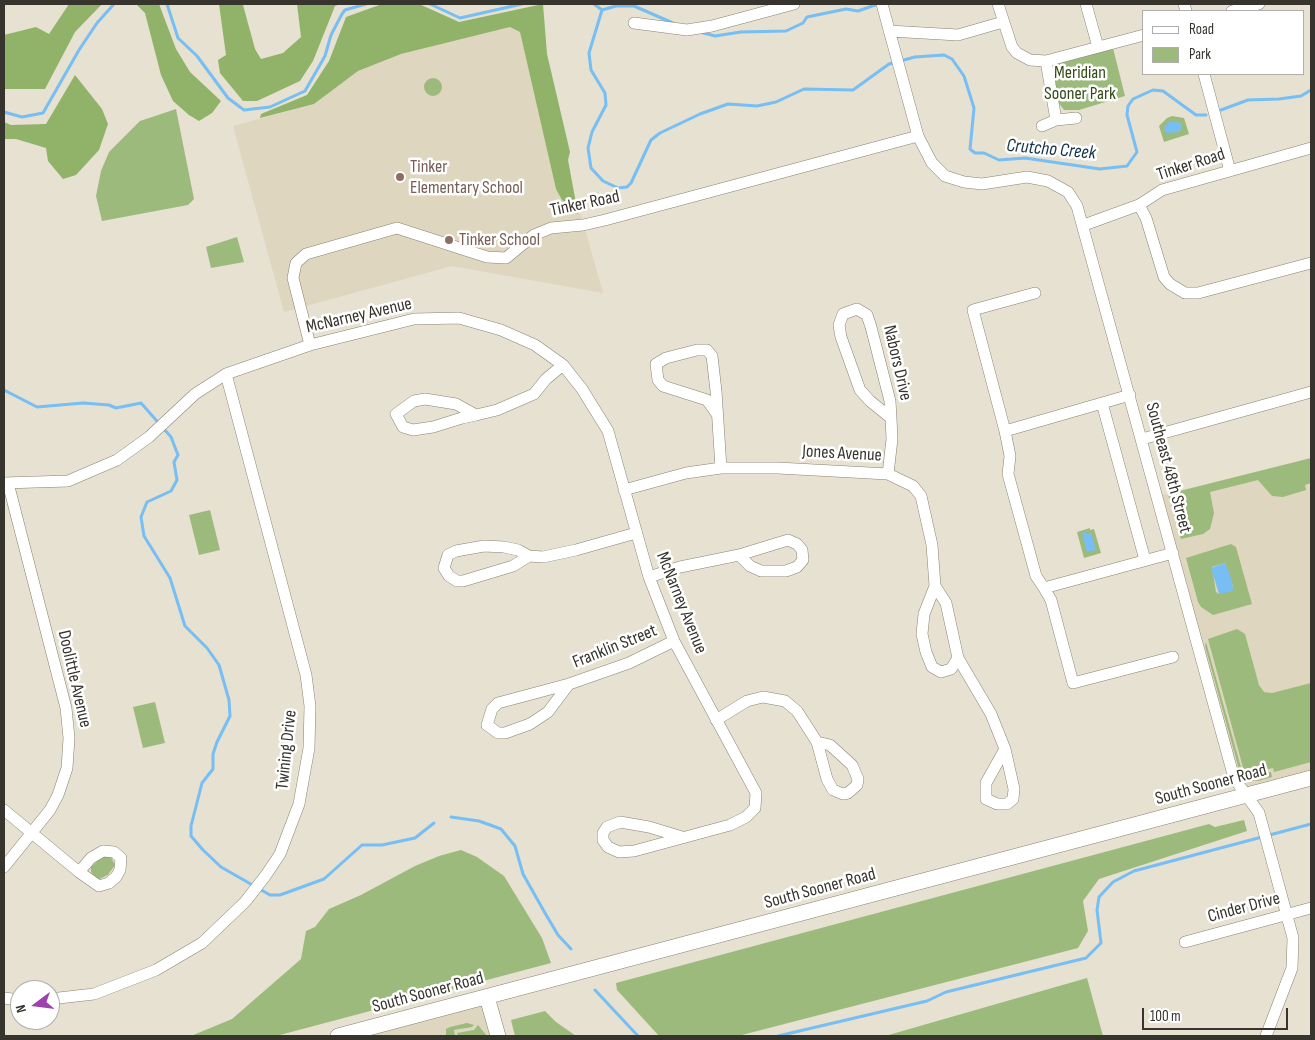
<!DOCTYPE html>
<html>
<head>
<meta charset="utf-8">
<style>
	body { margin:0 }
	#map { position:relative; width:1315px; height:1040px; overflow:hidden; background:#e6e1d0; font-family:"Sofia Sans Condensed",sans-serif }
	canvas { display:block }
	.frame { position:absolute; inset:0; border:5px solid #36342d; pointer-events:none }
	.legend { position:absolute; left:1142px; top:10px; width:162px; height:65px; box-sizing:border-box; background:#fff; border:1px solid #afaeab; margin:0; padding:6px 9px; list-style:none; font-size:15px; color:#36342d }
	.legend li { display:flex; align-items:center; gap:10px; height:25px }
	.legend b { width:25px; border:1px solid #afaeab }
	.north { position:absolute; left:10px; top:980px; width:50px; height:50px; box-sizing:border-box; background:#fff; border:1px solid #afaeab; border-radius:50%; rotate:255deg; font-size:14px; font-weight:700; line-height:20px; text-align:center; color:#36342d }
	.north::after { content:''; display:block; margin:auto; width:18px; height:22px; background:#9d42ac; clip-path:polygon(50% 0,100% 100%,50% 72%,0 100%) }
	.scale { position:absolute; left:1142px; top:1008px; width:146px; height:22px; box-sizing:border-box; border:2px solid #36342d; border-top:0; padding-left:6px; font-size:15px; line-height:18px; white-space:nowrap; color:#36342d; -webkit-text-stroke:4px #fff; paint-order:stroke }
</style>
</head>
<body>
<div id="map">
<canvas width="1315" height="1040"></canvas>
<div class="frame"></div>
<ul class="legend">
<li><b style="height:6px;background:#fff"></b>Road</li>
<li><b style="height:14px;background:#9dba7d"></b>Park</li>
</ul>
<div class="north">N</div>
<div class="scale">100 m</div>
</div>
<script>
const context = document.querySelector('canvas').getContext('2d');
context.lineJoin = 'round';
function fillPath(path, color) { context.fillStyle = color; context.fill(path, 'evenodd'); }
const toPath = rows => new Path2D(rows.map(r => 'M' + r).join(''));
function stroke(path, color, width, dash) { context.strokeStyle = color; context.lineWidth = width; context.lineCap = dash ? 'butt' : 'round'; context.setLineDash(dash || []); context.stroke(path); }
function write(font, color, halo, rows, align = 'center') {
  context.font = font + ' "Sofia Sans Condensed",sans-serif'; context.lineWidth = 5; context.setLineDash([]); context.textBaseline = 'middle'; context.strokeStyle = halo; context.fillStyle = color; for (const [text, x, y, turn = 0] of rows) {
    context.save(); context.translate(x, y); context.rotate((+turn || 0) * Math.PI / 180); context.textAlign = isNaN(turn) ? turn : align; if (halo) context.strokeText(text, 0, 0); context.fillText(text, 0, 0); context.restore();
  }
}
fillPath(toPath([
	[510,27,520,32,556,189,581,215,603,293,452,266,284,312,233,126,314,104,358,71,401,54],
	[1311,458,1311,778,1247,795,1234,778,1158,496],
	[487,997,497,1036,368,1036,366,1029]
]), '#ded6be');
fillPath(toPath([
	[1113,48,1125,96,1079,110,1064,110,1058,102,1053,65],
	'424 87a9 9 0 1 1 18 0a9 9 0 1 1-18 0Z',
	[176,109,194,199,188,205,102,221,96,196,101,171,109,152,140,121],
	[1172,116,1184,118,1189,134,1164,142,1159,126,1167,118],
	[237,237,244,262,211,268,206,247],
	[1311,458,1311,483,1305,485,1306,490,1283,497,1272,496,1258,480,1210,492,1214,513,1210,529,1203,534,1181,539,1168,494],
	[210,510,220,550,199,555,189,515],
	[1090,528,1090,530,1094,529,1101,553,1084,558,1077,532],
	[1231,544,1236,547,1252,604,1213,615,1201,607,1198,602,1186,558],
	[1225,563,1233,587,1219,594,1216,592,1212,567],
	[1237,629,1245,634,1259,685,1264,692,1272,693,1311,683,1311,762,1274,772,1273,768,1246,774,1244,771,1208,639],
	[1206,642,1242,771,1244,774,1240,773,1205,646],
	[155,702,165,743,143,748,133,707],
	[1271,772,1272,777,1258,781,1248,781,1243,778],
	[1244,820,1247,831,1099,879,1083,901,1088,931,1078,948,738,1036,659,1036,617,990,616,983,1209,824,1215,827],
	[461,850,477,857,504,876,542,938,551,963,276,1036,191,1036,232,1019,301,959,306,931,315,927,329,909,361,895,415,866,439,856],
	[105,854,111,857,115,865,108,875,97,880,91,872,91,867],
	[1087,978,1103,1036,885,1036],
	[545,1011,556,1022,576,1036,515,1036,511,1020],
	[467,1023,474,1025,472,1027,454,1030,455,1036,446,1035,446,1029,450,1027],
	[478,1025,487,1036,458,1036,457,1033,474,1030]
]), '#9dba7d');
fillPath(toPath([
	[69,4,102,4,75,32,45,89,4,89,4,35,36,27,49,34],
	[136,4,159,4,176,49,190,72,221,101,212,113,199,121,189,115,173,101,161,75,145,13],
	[219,4,243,5,255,49,261,59,283,53,301,37,297,4,341,4,335,6,313,61,300,81,257,101,243,101,220,73,218,60,226,55],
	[382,4,419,4,459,22,543,4,547,54,570,152,568,160,578,214,566,207,556,189,520,32,510,27,401,54,358,71,314,104,260,118,261,114,307,95,329,61,346,17],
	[75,75,102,109,108,124,99,150,76,175,63,179,48,161,46,148,16,139,4,139,4,122,11,125,46,124]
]), '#90b269');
fillPath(toPath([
	[1170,121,1181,123,1182,128,1179,132,1166,133,1164,127],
	[1086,532,1087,534,1091,533,1096,550,1087,552,1082,533],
	[1225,563,1232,580,1233,591,1219,594,1211,568]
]), '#76bef3');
stroke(toPath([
	[167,4,178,38,197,56,228,98,244,110,270,107,305,91,325,56,331,35,342,14,345,10,366,4],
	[430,4,460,18,522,4],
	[594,4,602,10],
	[602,10,589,53,591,70,605,93,606,105,592,132,588,148,591,168,603,181,618,188,627,187,631,183,651,140,660,133,700,114,728,104,757,106,776,102,804,89,853,90,889,64,915,57,944,55,952,59,964,76,974,108,970,149,975,153,984,153,999,160,1025,158,1100,169,1127,166,1137,152,1127,115,1128,106,1133,99,1153,90,1163,91,1196,115,1206,115],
	[602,10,616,6,634,6,673,23],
	[700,32,715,36,741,32,786,31,803,23,807,17,846,9,858,11,878,4],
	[1221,110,1248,100,1279,99,1301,96,1311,90],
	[4,112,22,117,43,113,79,50,97,23,114,4],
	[4,390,37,407,83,403,109,405,116,408,141,403,171,437,178,455,174,462,177,480,171,491,147,502,141,517,144,536,170,578,185,626,207,648,219,665,229,700,230,716,217,742,213,754,213,769,202,783,191,826,191,836,203,850,221,867,270,895,280,895,324,879,362,845,382,845,415,838,434,823],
	[451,817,479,821,501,829,515,846,523,874,545,913,558,935,571,949],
	[595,990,638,1036],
	[778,1036,927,1001,946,992,1086,958,1101,943,1097,910,1099,897,1113,882,1134,871,1311,824]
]), '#76bef3', 3);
const minor = toPath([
	[882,4,918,136,932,163,945,176,964,182,982,184,1027,177,1048,181,1068,192,1077,206,1234,778,1259,813,1293,938,1292,968,1266,1036],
	[998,4,1012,47,1017,53,1030,60,1046,61,1144,35],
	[1086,4,1098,47],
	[1184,4,1186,11],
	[1232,11,1259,4],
	[634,23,687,30,712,26,794,4],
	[889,31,958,35,1003,22],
	[1046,61,1056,120],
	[1204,74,1230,171],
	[1042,126,1056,120,1076,118],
	[1139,205,1146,218,1164,277,1170,284,1185,293,1198,293,1311,263],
	[1084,225,1139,205,1162,190,1311,148],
	[1035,293,973,310,1005,431,1010,456,1008,474,1036,576,1044,588],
	[310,345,293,278,296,263,306,254,397,228,487,257,506,258,534,235,551,228,583,225,605,220,918,136],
	[1102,403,1145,560],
	[717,414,707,400,663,386,658,380,656,364,666,358,697,350,707,350,712,356,716,391,721,468],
	[476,415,456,404,425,399,414,401,396,414,403,427,413,430,433,427,462,418,476,415,497,410,534,394,546,379,563,365],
	[1005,431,1130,395],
	[1142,439,1311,392],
	[888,474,892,439,891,418,890,401,871,327,867,315,857,309,843,314,839,325,841,337,860,390,870,401,891,418],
	[4,483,68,481,117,460,149,437,195,394,226,374,310,345,414,319,459,318,501,330,535,345,563,365,582,389,608,431,649,577,674,641,756,793,755,808,746,817,730,825,634,851,619,852,608,847,603,840,603,833,607,827,620,822,649,827,682,837],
	[624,490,686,473,721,468,778,468,888,474,913,486,921,496,932,545,935,586,924,614,922,634,926,652,932,667,941,672,951,669,958,658,991,714,1005,749,986,783,986,799,997,804,1007,804,1013,799,1014,789,1005,749],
	[529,556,518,550,504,547,484,546,456,551,448,555,444,568,449,576,457,581,463,581,513,566,529,556,543,557,576,550,636,533],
	[649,577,680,567,739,555,750,566,761,571,786,571,797,567,803,560,802,550,797,544,788,540,739,555],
	[935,586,946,603,958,658],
	[1173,657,1073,683,1051,600,1044,588,1173,553],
	[569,684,498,703,492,709,487,725,498,733,505,733,530,724,548,712,569,684,629,663,674,641],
	[716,720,747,701,763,697,785,701,797,711,817,742,827,779,833,790,843,794,848,793,857,785,858,779,852,765,830,745,817,742],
	[4,810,79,872,99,886,109,883,116,877,120,870,121,858,114,852,103,851,91,858,79,872],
	[4,867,50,810,58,795,67,768,69,738,66,708,8,483],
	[1185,942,1311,908],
	[4,998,20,1000],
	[50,999,94,994,156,970,202,943,245,902,266,875,280,854,299,804,309,748,310,706,306,675,226,374]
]);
const major = toPath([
	[487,997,498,1036],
	[338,1036,1311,778]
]);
stroke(minor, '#888374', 12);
stroke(major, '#888374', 16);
stroke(minor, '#fff', 11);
stroke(major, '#fff', 15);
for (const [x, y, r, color] of [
	[400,177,5,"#8d6e63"],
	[449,240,5,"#8d6e63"]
]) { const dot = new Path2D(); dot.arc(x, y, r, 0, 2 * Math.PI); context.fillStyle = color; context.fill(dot); stroke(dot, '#fff', 2); }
write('18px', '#354b17', '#fff', [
	["Meridian",1080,73],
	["Sooner Park",1080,94]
]);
write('18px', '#36342d', '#fff', [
	["Tinker Road",1191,165,-18],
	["Tinker Road",585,204,-12],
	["McNarney Avenue",359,316,-13],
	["Nabors Drive",897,363,77],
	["Jones Avenue",842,454,3],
	["Southeast 48th Street",1168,468,75],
	["McNarney Avenue",681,603,68],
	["Franklin Street",615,647,-22],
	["Doolittle Avenue",74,679,77],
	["Twining Drive",287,750,-84],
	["South Sooner Road",1211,785,-15],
	["South Sooner Road",820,889,-15],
	["Cinder Drive",1244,908,-15],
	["South Sooner Road",428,993,-15]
]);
write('18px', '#785e54', '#fff', [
	["Tinker",410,167],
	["Elementary School",410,188],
	["Tinker School",459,240]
], 'left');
write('italic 19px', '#123248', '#fff', [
	["Crutcho Creek",1051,150,5]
]);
</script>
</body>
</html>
